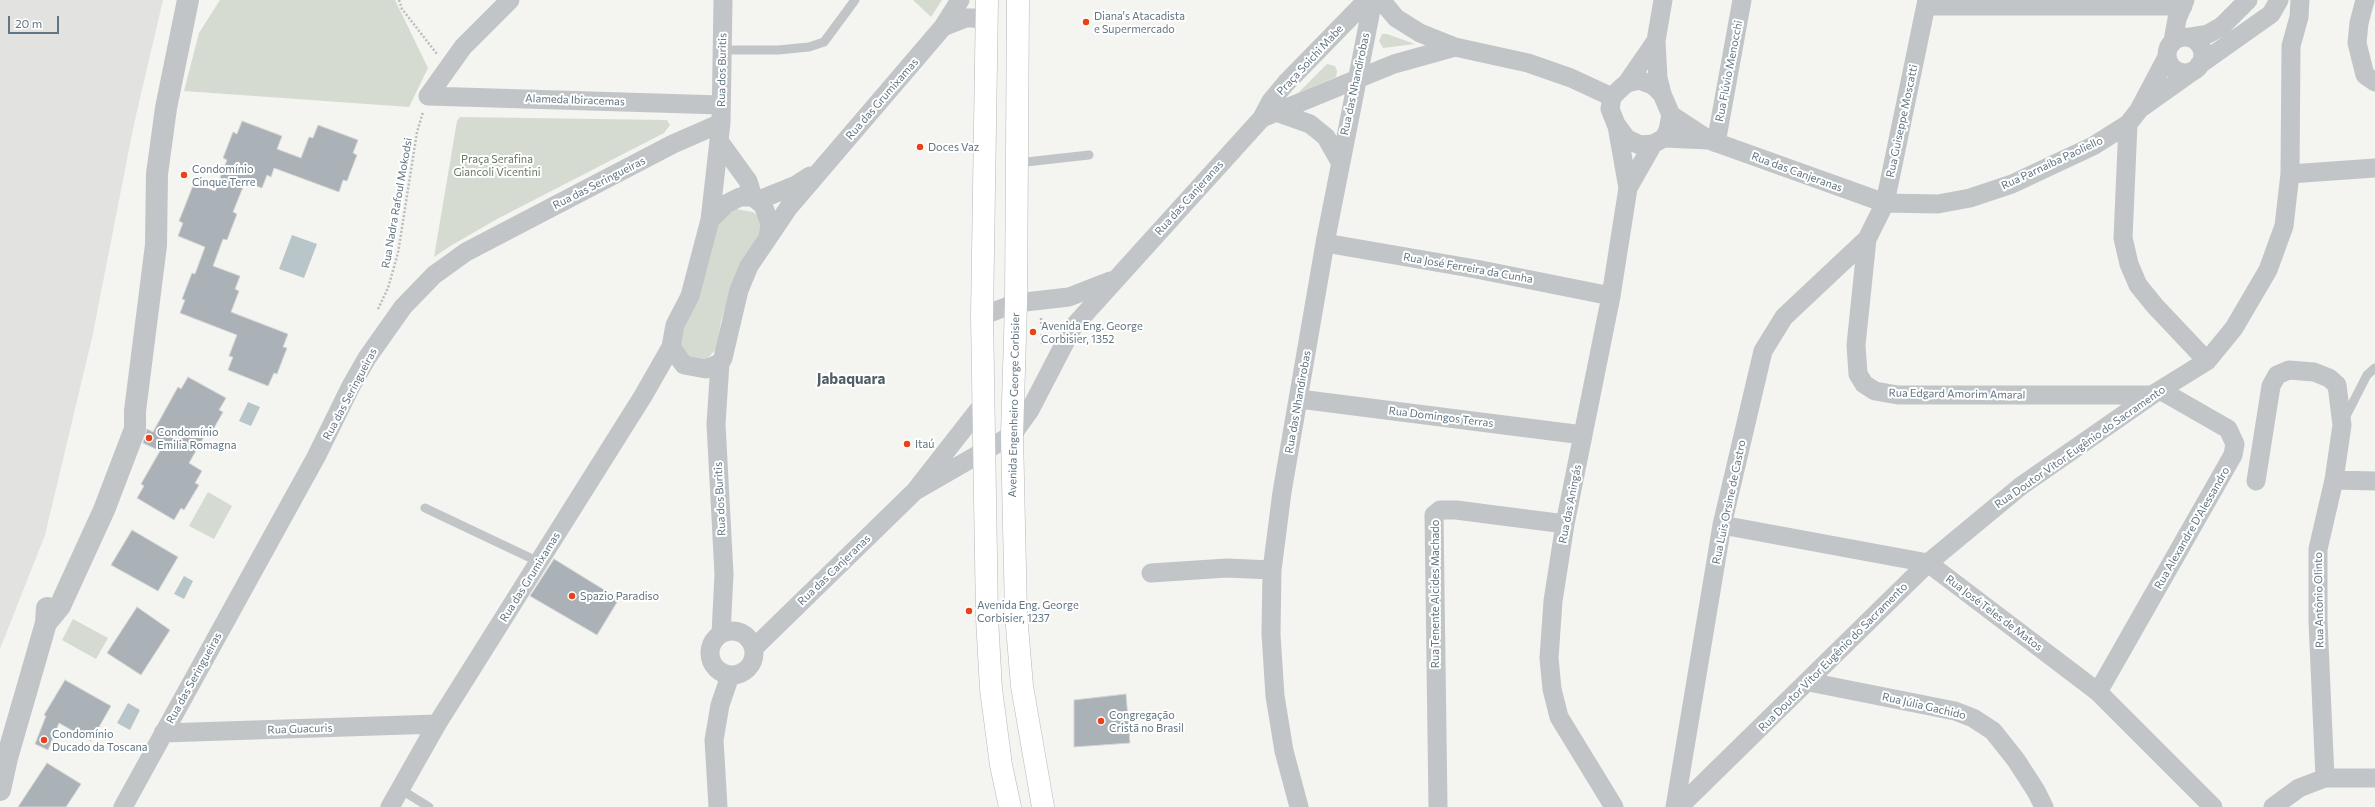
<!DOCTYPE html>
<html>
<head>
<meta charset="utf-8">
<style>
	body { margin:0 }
	#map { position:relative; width:2375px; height:807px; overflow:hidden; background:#f4f4f0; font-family:Commissioner,sans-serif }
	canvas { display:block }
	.scale { position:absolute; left:8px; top:16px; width:51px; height:18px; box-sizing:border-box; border:2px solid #617582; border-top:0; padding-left:5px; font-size:12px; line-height:14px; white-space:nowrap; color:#617582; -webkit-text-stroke:3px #fff; paint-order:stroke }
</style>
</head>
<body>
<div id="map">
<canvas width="2375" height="807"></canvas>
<div class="scale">20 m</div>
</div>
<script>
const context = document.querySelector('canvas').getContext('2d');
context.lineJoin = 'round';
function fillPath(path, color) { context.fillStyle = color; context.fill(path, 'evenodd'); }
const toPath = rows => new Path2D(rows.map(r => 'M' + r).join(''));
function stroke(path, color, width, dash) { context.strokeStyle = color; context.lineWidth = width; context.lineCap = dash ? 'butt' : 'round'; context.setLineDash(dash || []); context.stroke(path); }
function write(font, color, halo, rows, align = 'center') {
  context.font = font + ' Commissioner,sans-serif'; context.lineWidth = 4; context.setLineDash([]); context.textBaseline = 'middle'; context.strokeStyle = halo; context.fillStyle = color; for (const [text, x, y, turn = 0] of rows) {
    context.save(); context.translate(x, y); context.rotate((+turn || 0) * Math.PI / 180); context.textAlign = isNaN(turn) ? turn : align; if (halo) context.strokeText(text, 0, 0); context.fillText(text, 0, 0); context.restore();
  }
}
fillPath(toPath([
	[0,0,163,0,134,124,92,338,45,535,0,649]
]), '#e2e3e1');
fillPath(toPath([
	[220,0,395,0,428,68,409,107,184,91,199,33],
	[913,0,942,0,931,17],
	[1382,34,1387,34,1415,44,1383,48,1379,41],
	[1327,64,1335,66,1337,71,1336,77,1298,93],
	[460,117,667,120,670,125,664,133,497,219,452,245,434,257,457,121],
	[736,209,753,212,760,218,762,227,760,235,739,266,721,321,717,348,706,360,697,362,678,351,680,330,716,222],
	[208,492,232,506,214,539,189,526],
	[73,619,108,638,96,659,62,640]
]), '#d5dbd1');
fillPath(toPath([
	[292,235,317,244,304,278,279,269],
	[248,402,260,407,251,426,239,421],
	[184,576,193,581,184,599,174,594],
	[128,703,140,710,130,730,117,723]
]), '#b8c6ca');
const building = toPath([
	[242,121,282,136,277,149,301,158,309,137,313,138,318,125,358,140,353,153,357,155,347,181,343,180,339,192,274,168,271,177,267,175,262,188,245,182,233,212,237,214,227,240,223,239,213,266,240,276,235,289,239,291,231,312,288,334,283,347,287,348,277,374,274,373,268,386,228,370,233,357,229,356,237,335,180,313,185,300,182,299,192,273,195,274,205,247,178,236,183,223,179,221,194,183,215,191,227,160,223,158,233,132,237,134,242,121],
	[188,377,226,398,219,410,223,412,209,437,205,435,189,463,202,471,195,483,199,485,184,510,181,508,174,520,137,498,144,486,141,484,160,451,143,443,147,429,153,432,178,387,181,389,188,377],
	[132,530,178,557,158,591,111,565,132,530],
	[554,559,619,599,597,635,530,596,554,559],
	[137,607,170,630,141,675,107,653,137,607],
	[65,680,111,706,91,741,59,723,48,750,35,744,46,716,44,715,65,680],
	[1126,694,1130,743,1074,747,1074,700,1126,694],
	[47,763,81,784,66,807,18,807,47,763]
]);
fillPath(building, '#aab2b7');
stroke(building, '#d5d5d3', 1);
const secondary = toPath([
	[987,0,982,316,987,618,991,689,1001,765,1010,807],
	[1018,0,1016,303,1012,435,1016,614,1022,686,1043,807]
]);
stroke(secondary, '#b3b9bd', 23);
stroke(toPath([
	[399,0,402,9,437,54],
	[378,309,388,288,398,253,417,132,423,112],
	[1041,318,1042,345]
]), '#babdbf', 2.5, [2, 2]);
stroke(toPath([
	[722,50,778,50,809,47,824,42,855,0],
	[1017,163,1089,155],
	[2344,420,2367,375,2375,368],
	[425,508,539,562],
	[400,789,429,807]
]), '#c1c5c8', 9);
stroke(toPath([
	[1381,0,1396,18,1420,33,1455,47,1528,63,1571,78,1612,97],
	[1927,0,1885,203,1867,239,1856,345,1858,374,1864,384,1875,391,1898,395,2152,395],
	[2365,0,2359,23,2357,43,2365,75,2375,82],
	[1926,6,2183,6],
	[943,27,966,18,975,18,987,24],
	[2190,37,2208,34,2222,26,2248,0],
	'2167 55a18 18 0 1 1 36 0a18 18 0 1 1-36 0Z',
	[2173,41,2177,19,2185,0],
	[2199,65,2271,14,2279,0],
	[1639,80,1653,85,1662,94,1671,115,1668,130,1664,138,1653,144,1640,145,1627,139,1616,124,1610,109,1612,97,1620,89,1627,83,1639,80],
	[1627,83,1656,41],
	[1662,94,1658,78,1656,41,1663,0],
	[428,96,721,105],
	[428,96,463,47,510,0],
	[2141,108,2193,71],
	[1279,113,1310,124,1326,137,1339,160],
	[1671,115,1709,140,1885,203,1938,204,1970,198,2012,184,2093,146,2128,124,2139,110,2167,57],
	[1262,118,1394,64,1455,47],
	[2128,124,2123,238,2129,264,2138,285,2155,306,2207,361],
	[1617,126,1628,188],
	[1664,138,1709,140],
	[719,141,748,181,753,197],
	[1716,143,1742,0],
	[2290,174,2375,168],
	[740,197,753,197,763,205,770,224,768,238,749,266,739,290,723,358,720,363,706,369,684,365,671,347,675,325,690,296,710,220,726,204,740,197],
	[759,200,796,185,810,176],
	[710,220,721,123,723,0],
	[768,238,789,207,943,27,960,0],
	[1325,243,1476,269,1611,296],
	[982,316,1016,303,1069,297,1110,281],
	[720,363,716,424,724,574,721,634],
	[1299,399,1583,435],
	[2334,480,2375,481],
	[2256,481,2271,386,2277,375,2289,370,2314,372,2329,378,2337,385,2342,425,2334,480,2318,549,2318,621,2325,778],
	[915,491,1012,435,1030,410,1073,327,1262,118,1271,101,1286,83,1367,0],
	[1722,525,1928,563,2098,692,2213,807],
	[1151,573,1227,568,1272,570],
	'710 653a22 22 0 1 1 44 0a22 22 0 1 1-44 0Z',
	[754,648,915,491,983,404],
	[1809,682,1955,711,1973,718,1993,731,2016,760,2036,791,2044,807],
	[2098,692,2233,455,2235,444,2228,429,2160,390],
	[163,733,437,724],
	[123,807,316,457,351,386,367,358,403,307,434,275,466,252,673,144,721,123],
	[390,807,437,724,643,396,671,347],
	[718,807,714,740,720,705,730,676],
	[1299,807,1284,751,1275,696,1271,634,1272,570,1282,492,1325,243,1373,0],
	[1438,807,1434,515,1440,510,1456,510,1565,524],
	[1614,807,1559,717,1552,689,1549,658,1553,601,1565,524,1611,296,1628,188,1653,144],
	[1675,807,1722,525,1763,351,1784,317,1867,239],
	[1679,807,1928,563,2021,486,2152,395,2207,361,2234,328,2268,270,2284,226,2290,174,2291,46,2299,17,2300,0],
	[2273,807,2299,788,2325,778,2375,778]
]), '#c1c5c8', 19);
stroke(toPath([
	[46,623,60,606,104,510,135,429,135,411,156,245,157,174,166,108,188,0],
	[0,790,7,758,46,623,47,608]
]), '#c1c5c8', 22);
stroke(secondary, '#fff', 22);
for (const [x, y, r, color] of [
	[1086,22,4,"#eb4119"],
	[920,147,4,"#eb4119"],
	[184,175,4,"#eb4119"],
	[1033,332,4,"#eb4119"],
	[149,438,4,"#eb4119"],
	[907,444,4,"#eb4119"],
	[572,596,4,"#eb4119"],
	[969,611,4,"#eb4119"],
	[1101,721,4,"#eb4119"],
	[44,740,4,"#eb4119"]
]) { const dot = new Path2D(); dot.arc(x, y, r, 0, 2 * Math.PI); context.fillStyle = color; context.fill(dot); stroke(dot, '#fff', 1.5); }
write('11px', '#617582', '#fff', [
	["Diana's Atacadista",1094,16],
	["e Supermercado",1094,29],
	["Doces Vaz",928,147],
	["Condomínio",192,169],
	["Cinque Terre",192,182],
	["Avenida Eng. George",1041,326],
	["Corbisier, 1352",1041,339],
	["Condomínio",157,432],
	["Emilia Romagna",157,445],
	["Itaú",915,444],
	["Spazio Paradiso",580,596],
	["Avenida Eng. George",977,605],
	["Corbisier, 1237",977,618],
	["Congregação",1109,715],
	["Cristã no Brasil",1109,728],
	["Condomínio",52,734],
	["Ducado da Toscana",52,747]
], 'left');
write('11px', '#617582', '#fff', [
	["Praça Soichi Mabe",1310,60,-47],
	["Rua dos Buritis",722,70,-89],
	["Rua Flúvio Menocchi",1729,71,-79],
	["Rua das Nhandirobas",1355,84,-78],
	["Rua das Grumixamas",882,99,-49],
	["Alameda Ibiracemas",575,100,2],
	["Rua Guiseppe Moscatti",1902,121,-78],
	["Rua Parnaíba Paoliello",2052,163,-25],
	["Rua das Canjeranas",1797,172,20],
	["Rua das Seringueiras",599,183,-27],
	["Rua das Canjeranas",1189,198,-48],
	["Rua Nadra Rafoul Mokodsi",397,203,-80],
	["Rua José Ferreira da Cunha",1468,268,10],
	["Rua das Seringueiras",350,394,-62],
	["Rua Edgard Amorim Amaral",1957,394,1],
	["Rua das Nhandirobas",1298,402,-80],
	["Avenida Engenheiro George Corbisier",1014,405,-89],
	["Rua Domingos Terras",1441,417,7],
	["Rua Doutor Vitor Eugênio do Sacramento",2080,447,-35],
	["Rua dos Buritis",720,499,-93],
	["Rua Luis Orsine de Castro",1729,502,-78],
	["Rua das Aningás",1570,504,-79],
	["Rua Alexandre D'Alessandro",2192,528,-60],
	["Rua das Canjeranas",834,570,-44],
	["Rua das Grumixamas",530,577,-58],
	["Rua Tenente Alcides Machado",1435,594,-90],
	["Rua Antônio Olinto",2319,600,-91],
	["Rua José Teles de Matos",1994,613,37],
	["Rua Doutor Vitor Eugênio do Sacramento",1833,657,-45],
	["Rua das Seringueiras",194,678,-61],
	["Rua Júlia Gachido",1924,706,13],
	["Rua Guacuris",300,729,-2]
]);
write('11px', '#677961', '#fff', [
	["Praça Serafina",497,159],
	["Giancoli Vicentini",497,172]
]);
write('bold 15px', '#505e67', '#fff', [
	["Jabaquara",851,379]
]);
</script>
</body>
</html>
